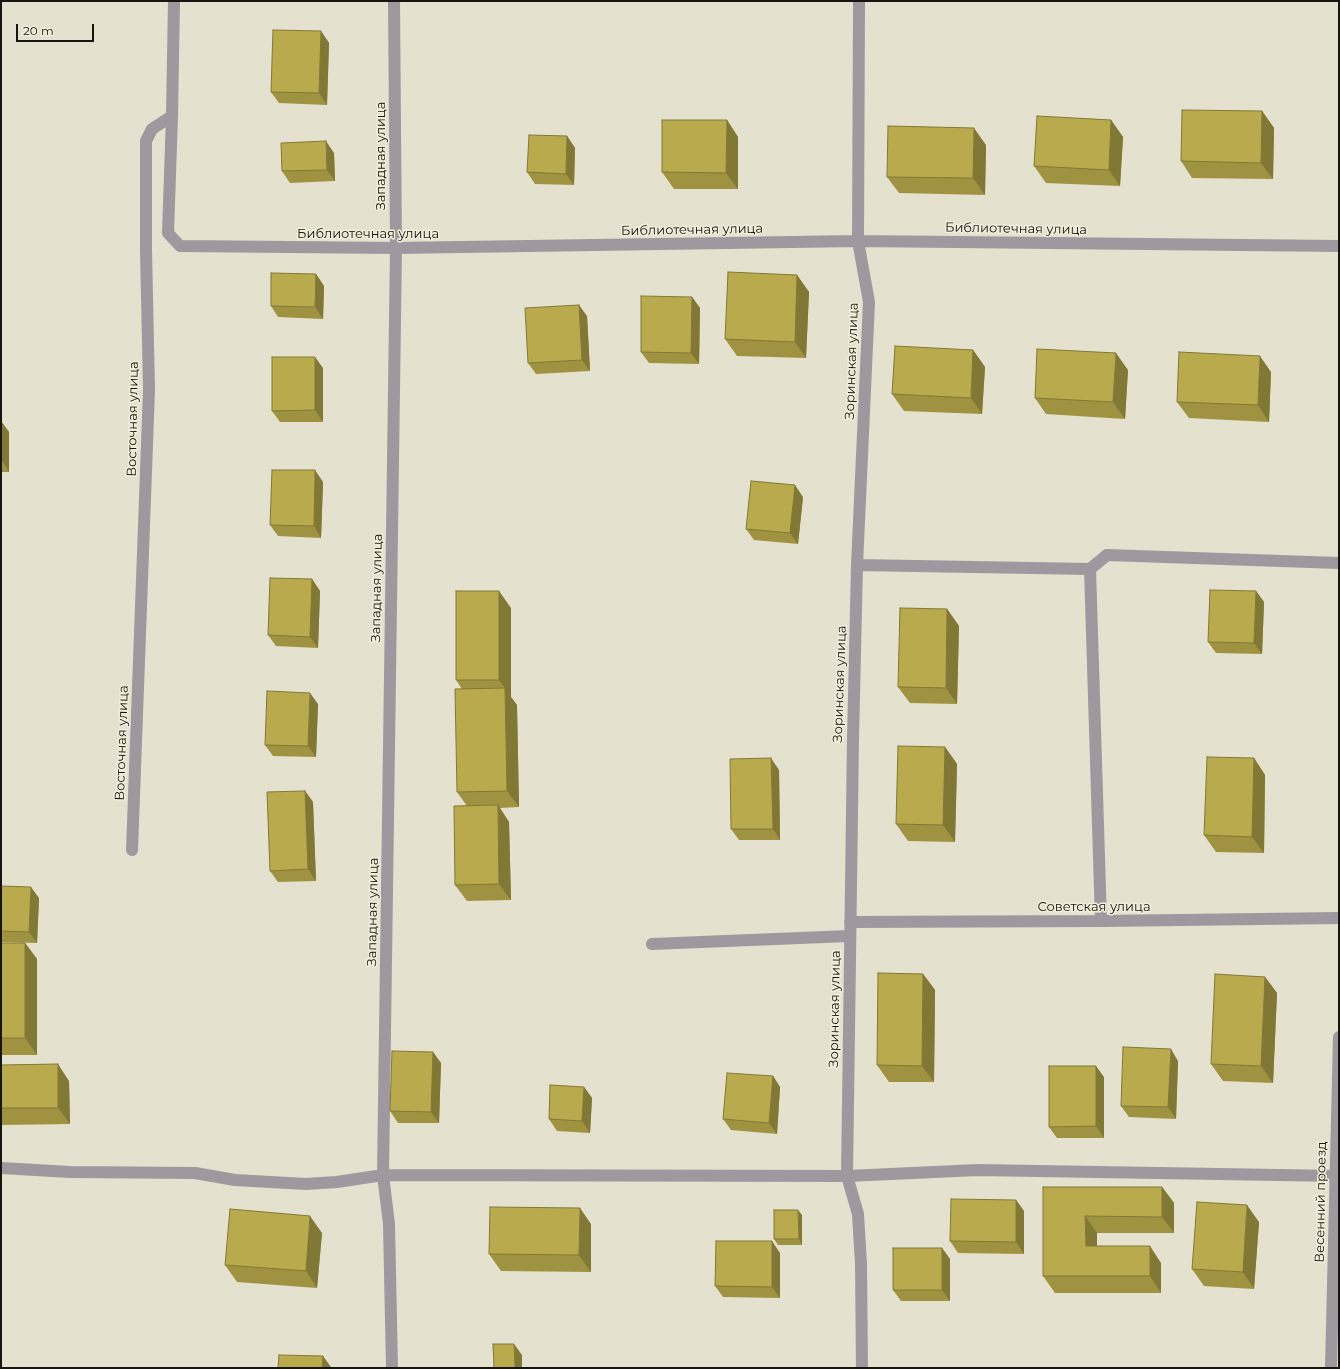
<!DOCTYPE html>
<html>
<head>
<meta charset="utf-8">
<style>
	body { margin:0 }
	#map { position:relative; width:1340px; height:1369px; overflow:hidden; background:#e4e1ce; font-family:Montserrat,sans-serif }
	canvas { display:block }
	.frame { position:absolute; inset:0; border:2px solid #16150f; pointer-events:none }
	.scale { position:absolute; left:16px; top:24px; width:78px; height:18px; box-sizing:border-box; border:2px solid #16150f; border-top:0; padding-left:5px; font-size:12px; line-height:14px; white-space:nowrap; color:#16150f; -webkit-text-stroke:3px #f1efdb; paint-order:stroke }
</style>
</head>
<body>
<div id="map">
<canvas width="1340" height="1369"></canvas>
<div class="frame"></div>
<div class="scale">20 m</div>
</div>
<script>
const context = document.querySelector('canvas').getContext('2d');
context.lineJoin = 'round';
const toPath = rows => new Path2D(rows.map(r => 'M' + r).join(''));
function stroke(path, color, width, dash) { context.strokeStyle = color; context.lineWidth = width; context.lineCap = dash ? 'butt' : 'round'; context.setLineDash(dash || []); context.stroke(path); }
function fillPath(path, color) { context.fillStyle = color; context.fill(path, 'evenodd'); }
function write(font, color, halo, rows, align = 'center') {
  context.font = font + ' Montserrat,sans-serif'; context.lineWidth = 3; context.setLineDash([]); context.textBaseline = 'middle'; context.strokeStyle = halo; context.fillStyle = color; for (const [text, x, y, turn = 0] of rows) {
    context.save(); context.translate(x, y); context.rotate((+turn || 0) * Math.PI / 180); context.textAlign = isNaN(turn) ? turn : align; if (halo) context.strokeText(text, 0, 0); context.fillText(text, 0, 0); context.restore();
  }
}
stroke(toPath([
	[859,1,858,241,869,302,857,565,853,739,847,1176,858,1214,861,1264,862,1368],
	[172,116,168,233,180,246,396,248,858,241,1339,246],
	[857,565,1090,569,1107,555,1339,563],
	[1090,569,1101,921],
	[132,850,149,390,146,250,146,141,152,129,172,116,174,1],
	[850,922,1101,921,1339,918],
	[652,944,849,936],
	[1,1168,70,1172,195,1173,235,1180,306,1184,337,1182,383,1175,847,1176,978,1170,1339,1176],
	[392,1368,389,1224,383,1175,396,248,394,1],
	[1331,1368,1339,1037]
]), '#9f989f', 12);
fillPath(toPath([
	[321,31,329,43,327,105,279,103,271,92],
	[1262,111,1274,128,1273,179,1192,178,1181,161],
	[727,120,738,137,738,189,674,189,662,172],
	[1111,120,1123,137,1120,186,1046,183,1034,166],
	[567,136,575,148,574,185,535,184,527,172],
	[986,145,985,195,899,193,887,177],
	[334,153,335,181,290,183,282,171],
	[316,274,324,286,323,319,278,317,271,306],
	[797,275,809,292,806,358,737,356,725,339],
	[692,297,700,308,699,364,649,363,641,352],
	[587,316,590,371,536,374,528,363],
	[973,350,985,367,982,414,904,411,892,394],
	[323,368,323,422,280,422,272,411],
	[1128,370,1125,419,1046,414,1035,398],
	[1271,372,1269,422,1189,418,1177,402],
	[1,421,9,432,9,472,1,472],
	[323,482,321,538,278,536,270,525],
	[803,497,798,544,754,540,746,529],
	[312,579,320,591,318,648,276,646,268,635],
	[1256,591,1264,602,1262,654,1216,653,1208,642],
	[511,608,511,697,517,705,519,807,500,808,509,822,511,900,467,901,455,885,467,806,457,792,462,689,456,680],
	[947,609,959,626,957,704,910,703,898,687],
	[318,704,316,757,273,756,265,745],
	[945,747,957,764,955,842,908,841,896,824],
	[1254,758,1265,775,1264,853,1216,852,1204,835],
	[779,770,780,840,739,840,731,829],
	[305,791,313,802,316,881,278,882,270,871],
	[1,886,39,898,37,943,1,942],
	[1,943,25,943,37,959,37,1055,1,1055],
	[923,974,935,990,934,1082,889,1082,877,1065],
	[1265,977,1277,993,1273,1083,1223,1081,1211,1064],
	[433,1052,441,1063,439,1123,398,1123,390,1111],
	[1178,1061,1176,1119,1129,1117,1121,1106],
	[1,1065,69,1081,70,1124,1,1125],
	[773,1076,780,1087,777,1134,731,1130,723,1119],
	[1104,1077,1104,1138,1057,1138,1049,1127],
	[584,1087,592,1098,590,1133,557,1131,549,1119],
	[1043,1187,1162,1187,1174,1203,1174,1233,1097,1233,1097,1246,1161,1263,1161,1293,1055,1293,1043,1276],
	[1016,1200,1024,1211,1024,1254,958,1253,950,1241],
	[802,1215,802,1245,778,1245,774,1239],
	[1259,1222,1254,1289,1204,1286,1192,1269],
	[591,1224,591,1272,501,1271,489,1254],
	[322,1233,317,1288,237,1282,225,1265],
	[942,1248,950,1259,950,1301,901,1301,893,1290],
	[780,1253,780,1298,723,1297,715,1286]
]), '#9f9342');
fillPath(toPath([
	[321,31,329,43,327,105,319,93],
	[1262,111,1274,128,1273,179,1261,163],
	[727,120,738,137,738,189,726,173],
	[1111,120,1123,137,1120,186,1109,170],
	[974,128,986,145,985,195,973,178],
	[567,136,575,148,574,185,566,174],
	[326,141,334,153,335,181,327,170],
	[316,274,324,286,323,319,315,307],
	[797,275,809,292,806,358,795,342],
	[692,297,700,308,699,364,691,353],
	[579,305,587,316,590,371,582,360],
	[973,350,985,367,982,414,971,398],
	[1116,353,1128,370,1125,419,1113,402],
	[1260,356,1271,372,1269,422,1258,405],
	[315,357,323,368,323,422,315,410],
	[1,421,9,432,9,472,2,460],
	[315,470,323,482,321,538,314,526],
	[795,485,803,497,798,544,790,533],
	[312,579,320,591,318,648,310,637],
	[499,591,511,608,511,697,517,705,519,807,507,791,505,688,499,680],
	[1256,591,1264,602,1262,654,1254,643],
	[947,609,959,626,957,704,946,688],
	[310,693,318,704,316,757,308,746],
	[945,747,957,764,955,842,943,825],
	[771,758,779,770,780,840,773,829],
	[1254,758,1265,775,1264,853,1252,837],
	[305,791,313,802,316,881,308,869],
	[498,805,509,822,511,900,499,884],
	[31,887,39,898,37,943,29,932],
	[25,943,37,959,37,1055,25,1038],
	[923,974,935,990,934,1082,922,1066],
	[1265,977,1277,993,1273,1083,1261,1066],
	[1171,1049,1178,1061,1176,1119,1168,1107],
	[433,1052,441,1063,439,1123,431,1112],
	[58,1064,69,1081,70,1124,58,1108],
	[1096,1066,1104,1077,1104,1138,1096,1126],
	[773,1076,780,1087,777,1134,769,1123],
	[584,1087,592,1098,590,1133,582,1121],
	[1162,1187,1174,1203,1174,1233,1162,1217],
	[1016,1200,1024,1211,1024,1254,1016,1242],
	[1247,1205,1259,1222,1254,1289,1243,1272],
	[580,1208,591,1224,591,1272,579,1255],
	[798,1210,802,1215,802,1245,799,1239],
	[310,1216,322,1233,317,1288,306,1271],
	[1085,1216,1097,1233,1097,1262,1086,1246],
	[772,1241,780,1253,780,1298,772,1287],
	[1150,1246,1161,1263,1161,1293,1150,1276],
	[942,1248,950,1259,950,1301,942,1290],
	[514,1344,522,1355,522,1368,515,1368],
	[323,1356,331,1367,331,1368,322,1368]
]), '#827836');
const building = toPath([
	[273,30,321,31,319,93,271,92,273,30],
	[1182,110,1262,111,1261,163,1181,161,1182,110],
	[1037,116,1111,120,1109,170,1034,166,1037,116],
	[662,120,727,120,726,173,662,172,662,120],
	[888,126,974,128,973,178,887,177,888,126],
	[529,135,567,136,566,174,527,172,529,135],
	[326,141,327,170,282,171,281,143,326,141],
	[728,272,797,275,795,342,725,339,728,272],
	[271,273,316,274,315,307,271,306,271,273],
	[641,296,692,297,691,353,641,352,641,296],
	[579,305,582,360,528,363,525,308,579,305],
	[895,346,973,350,971,398,892,394,895,346],
	[1037,349,1116,353,1113,402,1035,398,1037,349],
	[1179,352,1260,356,1258,405,1177,402,1179,352],
	[272,357,315,357,315,410,272,411,272,357],
	[1,421,2,460,1,460,1,421],
	[272,470,315,470,314,526,270,525,272,470],
	[751,481,795,485,790,533,746,529,751,481],
	[270,578,312,579,310,637,268,635,270,578],
	[1210,590,1256,591,1254,643,1208,642,1210,590],
	[456,591,499,591,499,680,456,680,456,591],
	[900,608,947,609,946,688,898,687,900,608],
	[505,688,507,791,457,792,455,689,505,688],
	[267,691,310,693,308,746,265,745,267,691],
	[898,746,945,747,943,825,896,824,898,746],
	[1207,757,1254,758,1252,837,1204,835,1207,757],
	[771,758,773,829,731,829,730,759,771,758],
	[305,791,308,869,270,871,267,792,305,791],
	[498,805,499,884,455,885,454,806,498,805],
	[1,886,31,887,29,932,1,931,1,886],
	[1,943,25,943,25,1038,1,1038,1,943],
	[878,973,923,974,922,1066,877,1065,878,973],
	[1215,974,1265,977,1261,1066,1211,1064,1215,974],
	[1123,1047,1171,1049,1168,1107,1121,1106,1123,1047],
	[392,1051,433,1052,431,1112,390,1111,392,1051],
	[58,1064,58,1108,1,1108,1,1065,58,1064],
	[1049,1066,1096,1066,1096,1126,1049,1127,1049,1066],
	[727,1073,773,1076,769,1123,723,1119,727,1073],
	[550,1085,584,1087,582,1121,549,1119,550,1085],
	[1043,1187,1162,1187,1162,1217,1085,1216,1086,1246,1150,1246,1150,1276,1043,1276,1043,1187],
	[951,1199,1016,1200,1016,1242,950,1241,951,1199],
	[1197,1202,1247,1205,1243,1272,1192,1269,1197,1202],
	[490,1207,580,1208,579,1255,489,1254,490,1207],
	[230,1209,310,1216,306,1271,225,1265,230,1209],
	[774,1210,798,1210,799,1239,774,1239,774,1210],
	[716,1241,772,1241,772,1287,715,1286,716,1241],
	[893,1248,942,1248,942,1290,893,1290,893,1248],
	[493,1344,514,1344,515,1368,494,1368,493,1344],
	[279,1355,323,1356,322,1368,278,1368,279,1355]
]);
fillPath(building, '#b9ab4d');
stroke(building, '#827836', 1);
write('13px', '#16150f', '#f1efdb', [
	["Западная улица",381,156,-90],
	["Библиотечная улица",1016,229,1],
	["Библиотечная улица",692,230,-1],
	["Библиотечная улица",368,234],
	["Зоринская улица",852,361,-88],
	["Восточная улица",133,419,-89],
	["Западная улица",377,588,-89],
	["Зоринская улица",840,684,-88],
	["Восточная улица",122,743,-88],
	["Советская улица",1094,907],
	["Западная улица",373,912,-89],
	["Зоринская улица",835,1009,-89],
	["Весенний проезд",1321,1202,-89]
]);
</script>
</body>
</html>
